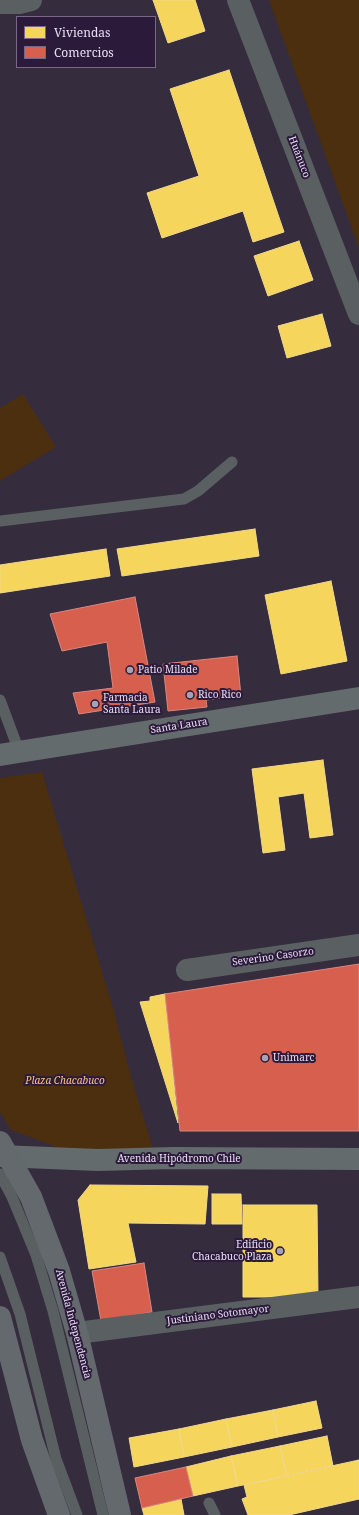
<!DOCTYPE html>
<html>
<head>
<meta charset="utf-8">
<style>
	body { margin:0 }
	#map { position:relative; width:359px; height:1515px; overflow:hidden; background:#352c3e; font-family:"Noto Serif",serif }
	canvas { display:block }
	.legend { position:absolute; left:16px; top:16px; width:140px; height:52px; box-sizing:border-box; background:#2c1a3b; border:1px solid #776885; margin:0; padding:5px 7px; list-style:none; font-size:12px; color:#e8def4 }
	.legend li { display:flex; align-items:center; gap:8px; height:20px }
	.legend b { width:20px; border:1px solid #776885 }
</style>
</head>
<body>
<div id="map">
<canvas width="359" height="1515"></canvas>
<ul class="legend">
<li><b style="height:11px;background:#f6d55c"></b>Viviendas</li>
<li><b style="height:11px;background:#d6604d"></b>Comercios</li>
</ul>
</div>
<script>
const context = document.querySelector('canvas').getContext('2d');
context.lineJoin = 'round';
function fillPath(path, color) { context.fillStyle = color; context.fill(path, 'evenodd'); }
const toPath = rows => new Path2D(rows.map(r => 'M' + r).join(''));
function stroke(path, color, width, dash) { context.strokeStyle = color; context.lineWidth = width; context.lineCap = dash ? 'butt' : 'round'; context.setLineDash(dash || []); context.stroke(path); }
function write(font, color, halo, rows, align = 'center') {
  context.font = font + ' "Noto Serif",serif'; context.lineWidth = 4; context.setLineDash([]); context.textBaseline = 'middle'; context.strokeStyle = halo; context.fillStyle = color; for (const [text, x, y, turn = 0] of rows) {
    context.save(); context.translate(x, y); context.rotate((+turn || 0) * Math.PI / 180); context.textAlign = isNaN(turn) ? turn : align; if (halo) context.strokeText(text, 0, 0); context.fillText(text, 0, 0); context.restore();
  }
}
fillPath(toPath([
	[269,0,359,0,359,248],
	[23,394,56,447,0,481,0,408],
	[42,772,114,1011,130,1073,153,1149,62,1149,11,1130,0,1112,0,778]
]), '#4c2f0e');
const homes = toPath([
	[153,0,195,0,205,31,168,43,153,0],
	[229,70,284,232,253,242,243,211,162,238,147,193,199,176,170,89,229,70],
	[299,241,313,280,268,296,254,256,299,241],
	[322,314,331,346,287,358,278,326,322,314],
	[255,529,259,556,122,576,117,549,255,529],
	[106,549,110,576,0,593,0,565,106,549],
	[331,581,347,661,281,674,265,595,331,581],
	[323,760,333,835,310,838,304,793,278,797,285,850,263,853,252,769,323,760],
	[165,994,178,1123,140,1002,150,1001,150,997,165,994],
	[90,1185,208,1186,205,1224,128,1223,136,1262,89,1269,78,1200,90,1185],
	[212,1194,241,1194,242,1224,212,1224,212,1194],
	[243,1205,317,1205,318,1297,243,1297,243,1205],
	[316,1401,322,1428,278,1437,273,1410,316,1401],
	[273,1410,278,1437,232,1447,226,1419,273,1410],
	[226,1419,232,1447,184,1457,179,1429,226,1419],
	[179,1429,184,1457,134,1467,129,1438,179,1429],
	[327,1436,333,1466,287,1476,280,1446,327,1436],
	[280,1446,287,1476,238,1486,231,1456,280,1446],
	[231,1456,238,1486,193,1496,186,1467,231,1456],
	[359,1460,359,1499,289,1515,248,1515,242,1499,247,1497,244,1485,359,1460],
	[181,1499,184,1515,144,1515,142,1508,181,1499]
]);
fillPath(homes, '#f6d55c');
stroke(homes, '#f2d88a', 1);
const shops = toPath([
	[135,597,155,702,79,714,73,693,113,688,107,642,62,651,50,614,135,597],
	[237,656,241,696,206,700,207,707,168,711,163,664,237,656],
	[359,964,359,1131,180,1131,165,994,359,964],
	[144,1263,152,1312,101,1321,92,1271,144,1263],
	[186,1467,193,1496,142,1508,135,1478,186,1467]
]);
fillPath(shops, '#d6604d');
stroke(shops, '#db867f', 1);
stroke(toPath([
	[0,521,184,499,198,491,232,462],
	[0,700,19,751],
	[0,1174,12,1197,36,1255,53,1311,103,1515],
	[0,1257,20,1314,56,1459,77,1515],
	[209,1503,215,1515]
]), '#5a6062', 11);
stroke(toPath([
	[238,0,359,314],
	[0,3,19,3,31,0],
	[187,970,359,945],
	[77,1333,359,1297]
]), '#5a6062', 22);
stroke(toPath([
	[0,755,359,698],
	[0,1156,98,1160,173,1158,359,1159]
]), '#646b6d', 22);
stroke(toPath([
	[0,1142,31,1197,59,1271,77,1333,120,1515],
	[0,1317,32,1440,59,1515]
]), '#63696d', 22);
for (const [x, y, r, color] of [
	[130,670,4,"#a9a0b4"],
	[190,695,4,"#a9a0b4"],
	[95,704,4,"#a9a0b4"],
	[265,1058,4,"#a9a0b4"],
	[280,1251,4,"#a9a0b4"]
]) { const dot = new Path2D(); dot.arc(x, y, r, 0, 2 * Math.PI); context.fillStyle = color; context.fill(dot); stroke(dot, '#2c1a3b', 1.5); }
write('10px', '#e8def4', '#2c1a3b', [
	["Huánuco",299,157,69],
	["Santa Laura",179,726,-9],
	["Severino Casorzo",273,957,-8],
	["Avenida Hipódromo Chile",179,1159],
	["Justiniano Sotomayor",218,1315,-7],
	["Avenida Independencia",73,1324,75]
]);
write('10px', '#e8def4', '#2c1a3b', [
	["Patio Milade",138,670],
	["Rico Rico",198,695],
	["Farmacia",103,698],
	["Santa Laura",103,710],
	["Unimarc",273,1058],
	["Edificio",272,1245,"right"],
	["Chacabuco Plaza",272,1257,"right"]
], 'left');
write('italic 10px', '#fbc387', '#2c1a3b', [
	["Plaza Chacabuco",65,1081]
]);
</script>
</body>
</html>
